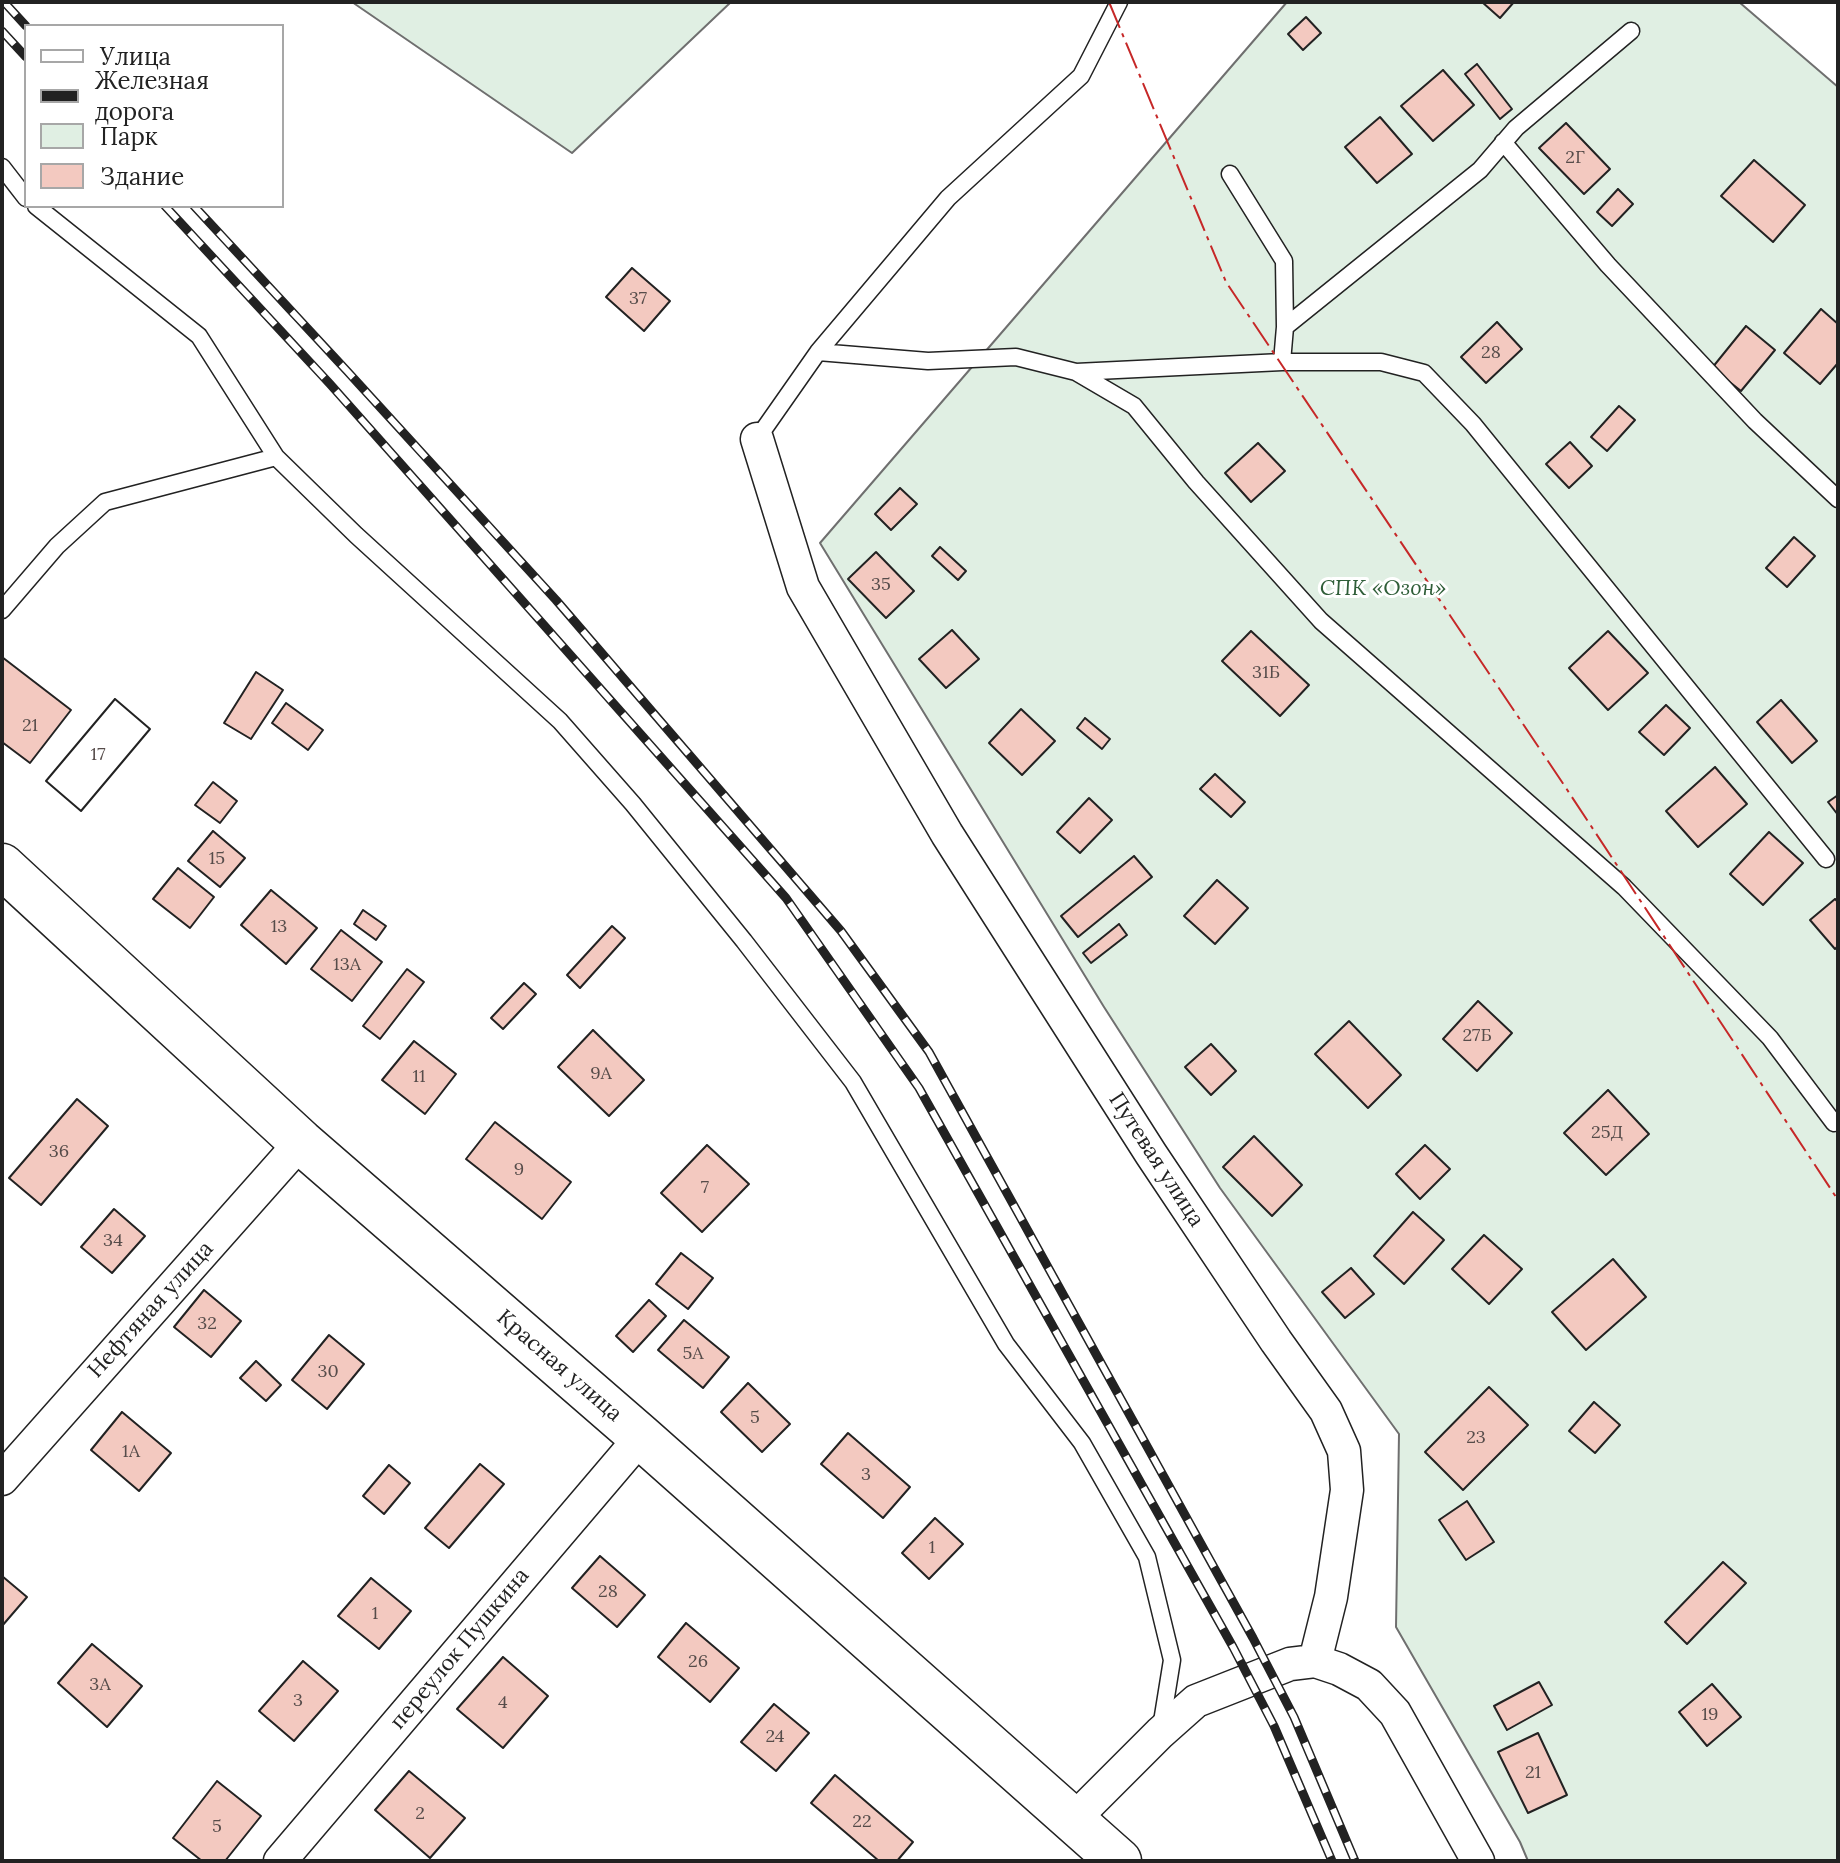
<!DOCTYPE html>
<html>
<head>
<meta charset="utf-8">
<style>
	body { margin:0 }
	#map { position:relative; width:1840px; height:1863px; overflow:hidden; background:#fff; font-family:Lora,serif }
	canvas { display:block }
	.frame { position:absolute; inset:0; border:4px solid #222; pointer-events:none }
	.legend { position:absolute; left:24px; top:24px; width:260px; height:184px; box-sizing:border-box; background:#fff; border:2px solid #a7a7a7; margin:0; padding:10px 14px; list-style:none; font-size:24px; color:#222 }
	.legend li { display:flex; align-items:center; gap:16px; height:40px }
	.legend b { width:40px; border:2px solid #a7a7a7 }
</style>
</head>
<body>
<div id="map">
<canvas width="1840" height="1863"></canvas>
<div class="frame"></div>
<ul class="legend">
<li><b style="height:10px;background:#fff"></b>Улица</li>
<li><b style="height:10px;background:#222"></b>Железная дорога</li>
<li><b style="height:22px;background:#e0efe3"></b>Парк</li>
<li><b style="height:22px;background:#f3c9c0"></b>Здание</li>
</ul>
</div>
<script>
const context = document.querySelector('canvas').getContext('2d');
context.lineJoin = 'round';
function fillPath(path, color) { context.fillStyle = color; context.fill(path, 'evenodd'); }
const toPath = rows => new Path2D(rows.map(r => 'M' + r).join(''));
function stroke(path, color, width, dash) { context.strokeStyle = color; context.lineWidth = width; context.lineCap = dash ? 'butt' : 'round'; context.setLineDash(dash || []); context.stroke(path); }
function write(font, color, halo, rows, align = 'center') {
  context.font = font + ' Lora,serif'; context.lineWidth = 6; context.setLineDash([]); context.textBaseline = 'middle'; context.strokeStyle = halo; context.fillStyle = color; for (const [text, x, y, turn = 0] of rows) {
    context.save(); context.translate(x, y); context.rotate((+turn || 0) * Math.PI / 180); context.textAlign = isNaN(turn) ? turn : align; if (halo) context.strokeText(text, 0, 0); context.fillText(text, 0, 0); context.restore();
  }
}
const green = toPath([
	[352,2,731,2,572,153,352,2],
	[1287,2,1739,2,1838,87,1838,1861,1528,1861,1520,1842,1396,1627,1399,1434,1220,1188,1104,1007,820,543,1287,2]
]);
fillPath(green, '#e0efe3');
stroke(green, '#6f6f6f', 2);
const building = toPath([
	[1482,2,1514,2,1500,18,1482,2],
	[1306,17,1321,33,1303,50,1288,34,1306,17],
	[1477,64,1512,109,1500,119,1465,74,1477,64],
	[1443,70,1474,105,1433,141,1401,106,1443,70],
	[1380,117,1412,154,1377,183,1345,147,1380,117],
	[1566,123,1610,169,1584,194,1539,148,1566,123],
	[1754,160,1805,205,1773,242,1721,196,1754,160],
	[1618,189,1633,204,1612,226,1597,212,1618,189],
	[632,268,670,301,644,331,606,297,632,268],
	[1821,309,1838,324,1838,363,1820,384,1784,353,1821,309],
	[1497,322,1522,349,1486,383,1461,357,1497,322],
	[1746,326,1775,350,1741,391,1712,368,1746,326],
	[1619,406,1635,420,1607,451,1591,437,1619,406],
	[1570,442,1592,466,1569,488,1546,464,1570,442],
	[1258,443,1285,471,1251,502,1225,473,1258,443],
	[900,488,917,504,891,530,875,514,900,488],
	[1794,537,1815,556,1787,587,1766,568,1794,537],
	[940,547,966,571,958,580,932,556,940,547],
	[876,552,914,591,886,618,848,579,876,552],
	[952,630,979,659,946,688,919,659,952,630],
	[1251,631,1309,685,1280,716,1222,661,1251,631],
	[1608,631,1648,673,1608,710,1569,668,1608,631],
	[2,657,71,710,30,763,2,742,2,657],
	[256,672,283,690,251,739,224,723,256,672],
	[115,699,150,729,81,811,46,781,115,699],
	[115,699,150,729,81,811,46,781,115,699],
	[1781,700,1817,741,1792,763,1757,722,1781,700],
	[286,703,323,730,308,750,272,723,286,703],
	[1666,705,1690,728,1664,755,1639,732,1666,705],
	[1021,709,1055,741,1022,775,989,743,1021,709],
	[1085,718,1110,739,1102,749,1077,728,1085,718],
	[1715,767,1747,804,1698,847,1666,811,1715,767],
	[1215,774,1245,802,1231,817,1200,789,1215,774],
	[213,782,237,801,220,823,195,805,213,782],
	[1838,795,1838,815,1828,802,1838,795],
	[1089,798,1112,820,1080,853,1057,832,1089,798],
	[213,831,245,858,220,887,188,861,213,831],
	[1769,832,1803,863,1763,905,1730,874,1769,832],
	[1134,856,1152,877,1078,937,1061,916,1134,856],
	[178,868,214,897,190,928,153,899,178,868],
	[1217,880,1248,908,1215,944,1184,916,1217,880],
	[271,890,317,928,286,964,241,925,271,890],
	[1835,899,1838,902,1838,946,1835,949,1810,920,1835,899],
	[363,910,386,926,376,940,354,924,363,910],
	[1119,924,1127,935,1091,963,1083,953,1119,924],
	[612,926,625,938,580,988,567,975,612,926],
	[341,930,382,962,352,1001,311,969,341,930],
	[407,969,424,982,380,1039,363,1026,407,969],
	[524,983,536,994,503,1029,491,1018,524,983],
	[1478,1001,1512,1033,1477,1071,1443,1039,1478,1001],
	[1349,1021,1401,1075,1368,1108,1315,1054,1349,1021],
	[593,1030,644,1080,609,1116,558,1067,593,1030],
	[414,1041,456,1074,425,1114,382,1080,414,1041],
	[1211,1044,1236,1071,1211,1095,1185,1067,1211,1044],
	[1608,1090,1649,1134,1606,1175,1564,1133,1608,1090],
	[77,1099,108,1126,41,1205,9,1178,77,1099],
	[495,1122,571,1182,542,1219,466,1159,495,1122],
	[1254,1136,1302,1185,1272,1216,1223,1167,1254,1136],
	[707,1145,749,1184,702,1232,661,1193,707,1145],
	[1425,1145,1450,1169,1420,1199,1396,1174,1425,1145],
	[114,1209,145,1236,112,1273,81,1247,114,1209],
	[1413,1212,1444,1240,1404,1284,1374,1256,1413,1212],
	[1484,1235,1522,1269,1489,1304,1452,1269,1484,1235],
	[681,1253,713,1278,688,1309,656,1284,681,1253],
	[1613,1259,1646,1297,1586,1350,1552,1312,1613,1259],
	[1351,1268,1374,1294,1345,1318,1322,1292,1351,1268],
	[204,1290,241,1321,211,1357,174,1327,204,1290],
	[649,1300,666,1316,633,1352,616,1336,649,1300],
	[684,1320,729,1357,703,1388,658,1350,684,1320],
	[329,1335,364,1364,327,1409,292,1380,329,1335],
	[256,1361,281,1385,266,1401,240,1378,256,1361],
	[748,1383,790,1424,762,1452,721,1412,748,1383],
	[1489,1387,1528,1425,1463,1490,1425,1452,1489,1387],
	[1594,1402,1620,1425,1595,1453,1569,1431,1594,1402],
	[122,1412,171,1453,139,1491,91,1450,122,1412],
	[848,1433,910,1487,883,1518,821,1464,848,1433],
	[480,1464,504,1484,449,1548,425,1528,480,1464],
	[389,1465,410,1483,384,1514,363,1496,389,1465],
	[1467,1501,1494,1542,1466,1560,1439,1520,1467,1501],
	[935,1518,963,1544,929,1579,902,1553,935,1518],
	[600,1556,645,1595,617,1627,572,1588,600,1556],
	[1723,1562,1746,1583,1687,1644,1665,1622,1723,1562],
	[2,1576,27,1597,2,1626,2,1576],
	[371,1578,411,1611,379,1649,338,1616,371,1578],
	[686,1623,739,1668,710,1702,658,1657,686,1623],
	[92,1644,142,1686,107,1727,58,1683,92,1644],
	[503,1657,548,1696,503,1748,457,1709,503,1657],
	[303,1661,338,1691,294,1741,259,1711,303,1661],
	[1539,1682,1552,1705,1507,1730,1494,1706,1539,1682],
	[1712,1684,1741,1717,1707,1746,1679,1712,1712,1684],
	[774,1704,809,1733,776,1771,741,1742,774,1704],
	[1538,1733,1567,1795,1528,1813,1498,1752,1538,1733],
	[409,1771,465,1818,430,1858,375,1810,409,1771],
	[835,1775,913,1842,897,1861,879,1861,811,1803,835,1775],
	[217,1781,261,1816,225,1861,202,1861,173,1838,217,1781]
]);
fillPath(building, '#f3c9c0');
stroke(building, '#222', 2);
const lane = toPath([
	[1503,142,1608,265,1755,421,1838,499],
	[2,167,26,198],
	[1230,174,1284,261,1285,327],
	[36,206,199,336,276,457,356,535,560,721,633,804,744,941,853,1082,1006,1344,1082,1443,1147,1557,1172,1660,1161,1728],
	[818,352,928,361,1016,357,1076,372,1134,406,1196,482,1321,621,1624,887,1770,1038,1834,1123],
	[1282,362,1285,327,1480,170,1516,128,1631,31],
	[1076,372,1282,362,1381,362,1424,373,1473,424,1826,859],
	[757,439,818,352,948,198,1081,76,1119,2],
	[2,610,57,546,105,502,276,457]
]);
const street = toPath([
	[757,439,803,587,947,834,1151,1154,1276,1341,1326,1411,1344,1451,1347,1490,1331,1597,1315,1661,1339,1669,1369,1685,1395,1713,1478,1861],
	[2,1479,301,1142],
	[1073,1820,1160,1733,1196,1701,1290,1664,1315,1661],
	[280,1861,641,1437]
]);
const secondary = toPath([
	[2,866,301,1142,641,1437,1119,1861]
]);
stroke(lane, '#222', 19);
stroke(street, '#222', 35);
stroke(secondary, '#222', 47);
stroke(lane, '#fff', 16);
stroke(street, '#fff', 32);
stroke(secondary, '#fff', 44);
const rail = toPath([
	[4,2,26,26],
	[2,31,26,57],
	[165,206,330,384,786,898,919,1088,1233,1647,1274,1726,1332,1861],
	[194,206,347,371,556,600,841,931,929,1052,1253,1638,1294,1717,1355,1861]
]);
stroke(rail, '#222', 9);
stroke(rail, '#fff', 6, [18]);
stroke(toPath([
	[1109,2,1226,282,1562,782,1838,1200]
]), '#c62828', 2, [28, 6, 4, 6]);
write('18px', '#564c4a', null, [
	["2Г",1575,158],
	["37",638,299],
	["28",1491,353],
	["35",881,585],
	["31Б",1266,673],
	["21",30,726],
	["17",98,755],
	["15",217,859],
	["13",279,927],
	["13А",347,965],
	["27Б",1477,1036],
	["9А",601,1074],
	["11",419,1077],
	["25Д",1607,1133],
	["36",59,1152],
	["9",519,1170],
	["7",705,1188],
	["34",113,1241],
	["32",207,1324],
	["5А",693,1354],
	["30",328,1372],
	["5",755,1418],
	["23",1476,1438],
	["1А",131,1452],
	["3",866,1475],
	["1",932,1548],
	["28",608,1592],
	["1",375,1614],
	["26",698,1662],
	["3А",100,1685],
	["3",298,1701],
	["4",503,1703],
	["19",1710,1715],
	["24",775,1737],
	["21",1533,1773],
	["2",420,1814],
	["22",862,1822],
	["5",217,1827]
]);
write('italic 22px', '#2f5e38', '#fff', [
	["СПК «Озон»",1383,589]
]);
write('22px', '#222', '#fff', [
	["Путевая улица",1156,1160,57],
	["Нефтяная улица",151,1310,-48],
	["Красная улица",559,1366,41],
	["переулок Пушкина",460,1649,-50]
]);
</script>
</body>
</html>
